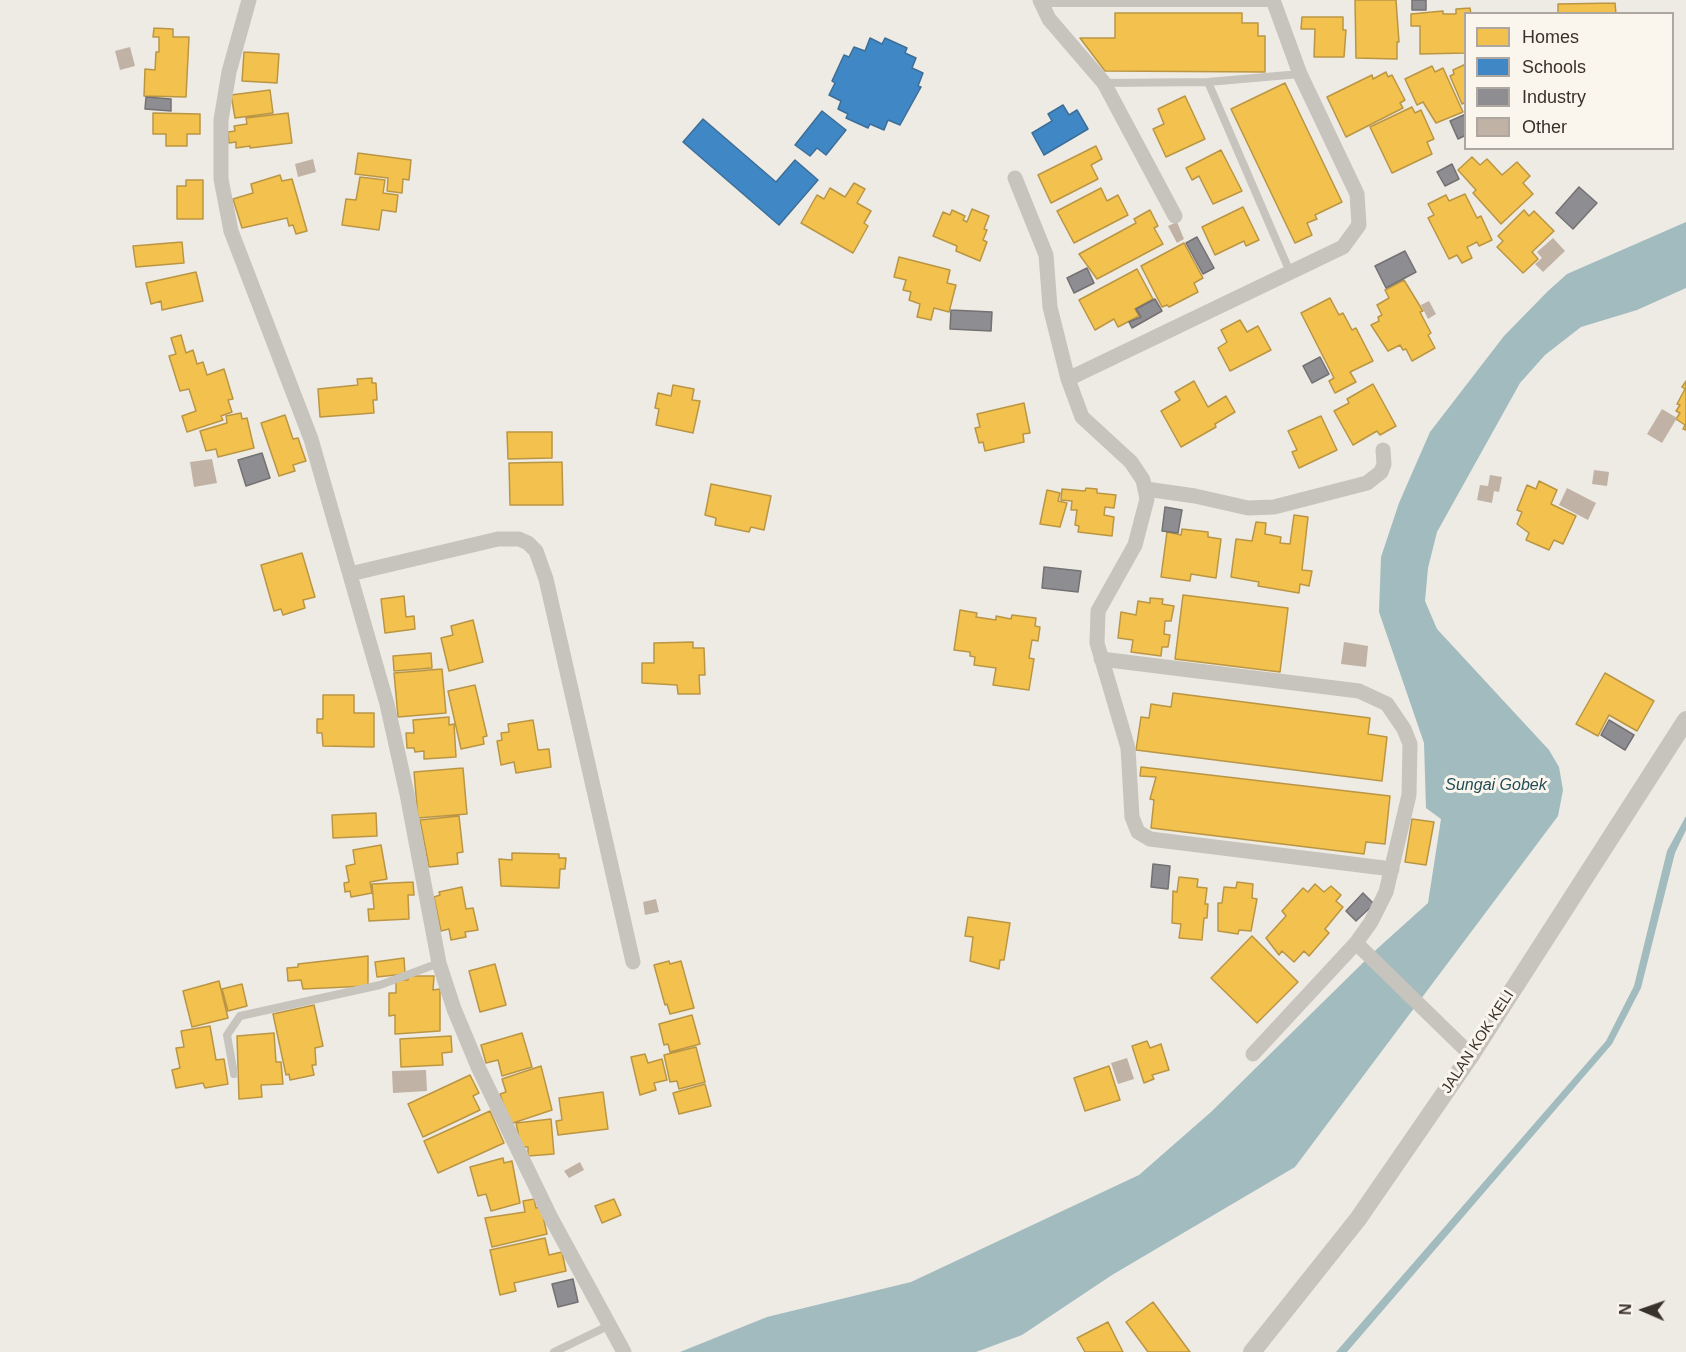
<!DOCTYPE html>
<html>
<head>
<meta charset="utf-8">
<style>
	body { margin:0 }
	#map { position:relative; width:1686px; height:1352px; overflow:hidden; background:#eeebe4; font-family:Helvetica,sans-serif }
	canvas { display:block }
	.legend { position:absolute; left:1464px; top:12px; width:210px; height:138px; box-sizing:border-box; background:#faf6ed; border:2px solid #ada79f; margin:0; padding:8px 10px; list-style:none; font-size:18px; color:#39312b }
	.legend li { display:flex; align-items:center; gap:12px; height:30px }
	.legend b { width:30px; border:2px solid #ada79f }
	.north { position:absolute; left:1614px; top:1280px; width:60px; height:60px; -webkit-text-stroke:4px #faf6ed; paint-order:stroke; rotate:272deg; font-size:16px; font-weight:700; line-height:24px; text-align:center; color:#39312b }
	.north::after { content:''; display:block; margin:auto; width:21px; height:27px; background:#39312b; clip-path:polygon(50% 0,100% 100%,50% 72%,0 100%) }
</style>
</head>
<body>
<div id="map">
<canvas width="1686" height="1352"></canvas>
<ul class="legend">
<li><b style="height:16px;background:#f2c14e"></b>Homes</li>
<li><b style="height:16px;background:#3f88c5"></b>Schools</li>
<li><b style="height:16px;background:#8d8d92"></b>Industry</li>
<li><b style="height:16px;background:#c1b2a6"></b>Other</li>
</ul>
<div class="north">N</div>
</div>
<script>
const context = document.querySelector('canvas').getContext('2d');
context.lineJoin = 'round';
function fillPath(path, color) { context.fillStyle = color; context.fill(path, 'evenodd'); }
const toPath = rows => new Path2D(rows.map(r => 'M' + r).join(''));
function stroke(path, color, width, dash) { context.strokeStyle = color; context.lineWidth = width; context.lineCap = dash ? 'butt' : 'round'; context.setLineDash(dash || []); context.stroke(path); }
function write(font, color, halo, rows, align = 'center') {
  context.font = font + ' Helvetica,sans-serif'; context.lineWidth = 6; context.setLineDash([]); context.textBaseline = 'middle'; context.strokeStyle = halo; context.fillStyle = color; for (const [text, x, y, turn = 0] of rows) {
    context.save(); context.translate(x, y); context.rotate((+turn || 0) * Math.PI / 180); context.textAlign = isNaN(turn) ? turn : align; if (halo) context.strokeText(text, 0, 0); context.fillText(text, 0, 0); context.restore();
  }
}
fillPath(toPath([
	[1686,222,1686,288,1637,310,1581,327,1545,355,1520,383,1437,532,1428,568,1425,601,1437,629,1549,750,1559,767,1563,790,1558,816,1295,1167,1112,1275,1022,1335,976,1352,680,1352,767,1317,911,1282,1139,1175,1211,1112,1378,948,1428,903,1441,819,1426,808,1424,743,1379,612,1381,557,1399,503,1430,432,1504,336,1548,291,1567,274],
	[1686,816,1686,830,1675,853,1641,988,1612,1044,1347,1352,1336,1352,1606,1041,1634,986,1667,851]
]), '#a1bbbf');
const homes = toPath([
	[1355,0,1396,0,1399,42,1397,42,1397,59,1356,58,1355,0],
	[1615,3,1616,14,1558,14,1558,4,1615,3],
	[1470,8,1471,14,1466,14,1466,53,1420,54,1420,26,1411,26,1411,14,1443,11,1443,14,1456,14,1456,9,1470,8],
	[1115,13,1242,13,1242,23,1258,23,1258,36,1265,36,1265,72,1105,71,1080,38,1115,38,1115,13],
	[1302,17,1343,17,1343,30,1346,30,1344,57,1314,57,1315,29,1301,29,1302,17],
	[154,28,173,29,173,37,189,37,186,97,144,96,145,69,155,70,156,52,159,52,159,37,153,37,154,28],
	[244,52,279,54,277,83,242,81,244,52],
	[1466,64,1466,102,1462,104,1450,76,1454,74,1453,70,1466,64],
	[1432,66,1435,72,1443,68,1463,112,1436,123,1423,102,1417,105,1405,79,1432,66],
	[1386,72,1388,77,1392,75,1405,100,1400,103,1403,108,1346,137,1327,97,1372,75,1373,79,1386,72],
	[1285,83,1342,202,1315,215,1317,219,1307,223,1312,235,1295,243,1231,109,1285,83],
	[270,90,273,113,235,118,231,95,270,90],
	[1185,96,1205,139,1166,157,1153,129,1164,124,1158,109,1185,96],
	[1412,107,1415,113,1421,110,1434,139,1427,142,1432,154,1392,173,1370,127,1412,107],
	[153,113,200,114,200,134,187,134,187,146,166,146,166,134,153,134,153,113],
	[288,113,292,143,250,148,250,146,236,148,236,142,229,143,228,132,235,131,234,126,247,124,246,118,288,113],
	[1096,146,1102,159,1091,165,1098,179,1051,203,1038,175,1096,146],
	[1221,150,1242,191,1213,204,1199,176,1192,180,1186,168,1221,150],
	[358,153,411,160,409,180,403,179,402,193,387,191,388,178,355,174,358,153],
	[1472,157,1480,165,1487,159,1502,175,1517,162,1530,176,1523,183,1533,194,1501,224,1473,193,1476,190,1458,170,1472,157],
	[280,175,282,181,292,179,307,231,296,234,293,225,289,226,287,218,242,228,233,199,253,193,251,184,280,175],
	[360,177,385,180,383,193,398,195,396,212,382,210,379,230,342,225,346,199,356,200,360,177],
	[186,180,203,180,203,219,177,219,177,186,186,186,186,180],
	[854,183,865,189,857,203,871,211,864,223,868,226,853,253,801,223,817,195,824,199,830,188,845,197,854,183],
	[1101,188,1107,201,1118,195,1128,215,1074,243,1057,211,1101,188],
	[1465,194,1477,218,1481,216,1492,240,1479,246,1477,242,1467,247,1472,258,1462,263,1457,255,1449,259,1428,218,1434,215,1428,204,1446,195,1449,201,1465,194],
	[1243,207,1259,240,1246,246,1244,241,1215,255,1202,227,1243,207],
	[972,209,989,216,984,229,987,230,983,240,987,242,980,261,956,251,957,246,933,236,943,212,950,215,952,210,965,216,963,220,967,222,972,209],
	[1150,210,1158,226,1154,228,1163,244,1097,279,1079,254,1136,223,1134,219,1150,210],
	[1524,210,1529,216,1534,211,1554,231,1532,252,1538,259,1523,273,1497,247,1503,241,1498,236,1524,210],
	[182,242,184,263,136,267,133,246,182,242],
	[1184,243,1203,278,1194,283,1198,292,1169,307,1167,305,1162,307,1141,266,1184,243],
	[899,257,950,270,947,283,956,285,949,312,934,308,931,320,917,317,920,304,909,300,911,292,903,290,906,280,894,277,899,257],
	[1137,269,1153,299,1135,309,1139,316,1118,327,1114,319,1095,330,1079,300,1137,269],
	[196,272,203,301,162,310,161,301,151,304,146,283,196,272],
	[1404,280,1423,311,1420,312,1431,333,1428,335,1435,348,1412,361,1406,349,1403,350,1400,345,1388,351,1371,325,1379,321,1378,317,1382,315,1377,305,1389,298,1385,290,1404,280],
	[1330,298,1339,315,1343,313,1352,330,1356,328,1373,361,1350,372,1356,382,1335,393,1329,381,1334,378,1301,313,1330,298],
	[1240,320,1247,332,1258,326,1271,350,1230,371,1218,348,1227,342,1221,330,1240,320],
	[181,335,186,353,193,350,197,364,203,362,207,375,224,369,233,399,228,400,232,412,221,416,223,420,187,432,182,416,196,411,189,389,180,391,169,356,176,354,171,338,181,335],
	[372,378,372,383,376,383,377,400,373,400,374,413,320,417,318,389,358,385,357,379,372,378],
	[1194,381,1208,407,1226,396,1235,412,1215,424,1216,427,1181,447,1161,411,1180,400,1175,392,1194,381],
	[1686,381,1686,430,1683,429,1685,425,1676,419,1680,413,1676,411,1680,405,1677,404,1685,389,1682,387,1686,381],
	[1373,384,1396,426,1380,435,1377,431,1353,445,1334,411,1349,403,1347,399,1373,384],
	[673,385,694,389,692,400,700,401,693,433,656,425,659,409,655,408,658,393,671,396,673,385],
	[1024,403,1030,433,1023,434,1024,442,985,451,983,442,979,443,975,428,980,427,977,414,1024,403],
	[241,413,242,419,247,418,254,448,218,457,216,449,206,451,200,431,227,423,226,416,241,413],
	[285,415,293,439,298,438,306,461,293,465,295,471,279,476,261,423,285,415],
	[1321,416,1337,450,1299,468,1292,452,1297,450,1288,431,1321,416],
	[507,432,552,432,552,458,508,459,507,432],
	[562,462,563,505,510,505,509,463,562,462],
	[1539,481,1557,490,1551,504,1576,516,1563,544,1554,540,1549,550,1526,540,1529,533,1517,524,1522,512,1517,510,1527,485,1536,489,1539,481],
	[711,484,771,496,764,530,751,527,749,532,715,525,716,518,705,515,711,484],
	[1086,488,1097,489,1097,493,1116,495,1114,508,1105,507,1104,515,1114,517,1112,536,1078,532,1079,526,1075,525,1077,510,1071,510,1072,501,1061,500,1062,489,1085,491,1086,488],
	[1047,490,1060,493,1058,501,1067,503,1060,527,1040,524,1047,490],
	[1294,515,1308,517,1302,570,1312,571,1309,586,1300,584,1299,593,1258,586,1259,582,1231,577,1236,539,1252,541,1256,522,1266,523,1265,534,1281,537,1280,543,1290,544,1294,515],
	[1182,529,1208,532,1208,537,1221,539,1216,578,1191,574,1190,581,1161,577,1167,532,1181,535,1182,529],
	[302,553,315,597,303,600,305,608,283,615,281,609,274,611,261,565,302,553],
	[1183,595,1288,608,1280,672,1175,659,1183,595],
	[404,596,406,617,414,616,415,629,385,633,381,599,404,596],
	[1150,598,1163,599,1162,604,1174,606,1171,621,1165,621,1164,634,1170,635,1168,647,1162,647,1161,656,1131,652,1133,640,1118,638,1121,612,1136,615,1138,601,1150,603,1150,598],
	[960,610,977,613,976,617,996,620,996,616,1011,619,1012,615,1036,618,1035,626,1040,627,1038,641,1032,640,1029,658,1034,659,1029,690,993,685,996,668,974,665,975,657,970,656,970,652,954,650,960,610],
	[473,620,483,662,449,671,441,638,453,635,451,626,473,620],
	[693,642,693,648,704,648,705,675,699,675,700,694,678,694,677,685,642,683,642,663,654,663,654,643,693,642],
	[431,653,432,668,394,671,393,656,431,653],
	[442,669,446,713,398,717,394,673,442,669],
	[1605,673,1654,701,1637,731,1609,715,1598,736,1576,724,1605,673],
	[475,685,487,736,483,737,484,744,461,749,448,691,475,685],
	[1173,693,1370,718,1368,734,1387,737,1382,781,1136,750,1141,717,1149,718,1151,704,1171,707,1173,693],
	[323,695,354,695,354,713,374,713,374,747,323,746,322,733,317,733,317,719,323,719,323,695],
	[449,717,449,725,454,724,456,757,424,759,424,751,415,752,414,748,407,748,406,733,414,733,413,720,449,717],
	[533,720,538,750,549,749,551,767,516,773,514,762,501,765,497,741,502,740,501,733,509,732,508,724,533,720],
	[1141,767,1390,796,1385,844,1366,842,1364,854,1151,828,1154,800,1150,799,1156,777,1140,776,1141,767],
	[463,768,467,814,418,818,414,772,463,768],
	[376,813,377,836,333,838,332,815,376,813],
	[459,816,463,852,457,853,458,864,429,867,420,820,459,816],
	[1412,819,1434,822,1426,865,1405,862,1412,819],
	[381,845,387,879,370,882,372,893,351,897,350,891,345,892,344,883,349,882,346,866,355,864,353,850,381,845],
	[512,853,559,854,559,858,566,858,565,869,560,869,559,888,501,886,499,859,512,860,512,853],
	[1179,877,1198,879,1197,887,1207,888,1205,904,1208,904,1207,918,1204,918,1202,940,1179,938,1181,924,1172,923,1173,891,1177,892,1179,877],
	[413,882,414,895,408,895,409,919,369,921,368,909,374,909,372,884,413,882],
	[1237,882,1253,884,1252,898,1257,899,1251,931,1239,930,1238,934,1218,931,1218,903,1222,903,1224,887,1236,888,1237,882],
	[1315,884,1324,892,1331,886,1341,895,1336,901,1343,907,1325,929,1329,933,1309,956,1304,951,1294,962,1282,951,1279,955,1266,938,1286,916,1282,911,1303,888,1308,892,1315,884],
	[462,887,466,909,473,908,478,930,465,932,466,937,451,940,449,929,441,931,434,897,440,895,439,892,462,887],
	[968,917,1010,923,1004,960,1000,960,999,969,970,961,973,937,965,936,968,917],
	[1252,936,1298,982,1257,1023,1211,978,1252,936],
	[368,956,368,986,303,989,301,980,288,981,287,968,298,967,298,964,368,956],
	[404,958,405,974,377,977,375,962,404,958],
	[669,961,670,964,681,961,694,1008,670,1014,667,1004,665,1005,654,965,669,961],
	[495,964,506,1005,480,1012,469,971,495,964],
	[408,976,434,976,433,990,440,989,440,1031,395,1034,395,1015,389,1016,389,993,396,993,396,980,408,980,408,976],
	[219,981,228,1018,192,1027,183,991,219,981],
	[242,984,247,1006,228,1011,222,989,242,984],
	[314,1005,323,1046,315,1048,316,1065,312,1065,314,1075,290,1080,289,1074,286,1075,273,1014,314,1005],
	[692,1015,700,1044,670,1052,668,1044,664,1045,659,1024,692,1015],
	[210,1026,216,1060,224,1059,228,1084,205,1088,203,1083,176,1088,172,1070,180,1068,176,1048,184,1047,181,1031,210,1026],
	[274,1033,276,1062,281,1062,283,1084,261,1085,262,1097,239,1099,237,1036,274,1033],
	[522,1033,532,1067,502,1076,498,1060,486,1063,481,1045,522,1033],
	[451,1036,452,1052,442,1053,443,1065,401,1067,400,1039,451,1036],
	[1147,1041,1150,1048,1161,1044,1169,1070,1152,1075,1154,1079,1144,1083,1132,1046,1147,1041],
	[696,1047,705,1082,679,1089,677,1081,670,1082,664,1055,696,1047],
	[645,1054,648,1063,662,1059,667,1080,654,1083,656,1090,640,1095,631,1057,645,1054],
	[541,1066,552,1110,510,1124,500,1094,506,1092,502,1079,541,1066],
	[1109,1066,1120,1100,1085,1111,1074,1078,1109,1066],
	[470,1075,479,1093,473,1096,480,1110,423,1137,408,1104,470,1075],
	[705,1084,711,1106,679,1114,673,1093,705,1084],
	[603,1092,608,1129,558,1135,556,1121,562,1120,559,1098,603,1092],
	[490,1111,504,1143,438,1173,424,1141,490,1111],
	[551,1119,554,1154,528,1156,528,1147,521,1147,516,1123,551,1119],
	[503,1158,504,1163,512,1161,520,1203,491,1211,486,1194,478,1196,470,1167,503,1158],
	[534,1199,536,1208,541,1207,547,1234,492,1247,485,1218,525,1212,523,1201,534,1199],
	[614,1199,621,1215,602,1223,595,1206,614,1199],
	[545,1238,549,1255,562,1252,566,1271,514,1283,516,1291,500,1295,490,1250,545,1238],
	[1153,1302,1190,1352,1148,1352,1126,1322,1153,1302],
	[1108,1322,1123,1352,1085,1352,1077,1338,1108,1322]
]);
fillPath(homes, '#f2c14e');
stroke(homes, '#ba9644', 1.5);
const schools = toPath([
	[870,38,882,44,885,38,907,48,905,53,916,58,912,68,923,73,918,86,921,87,900,125,888,120,884,130,870,124,868,128,846,118,848,114,838,109,841,101,829,95,835,83,832,81,844,55,849,57,854,47,865,51,870,38],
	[1063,105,1069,115,1077,110,1088,129,1044,155,1032,133,1052,121,1048,114,1063,105],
	[822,111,846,130,826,155,817,148,810,156,795,145,822,111],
	[703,119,776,182,795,160,818,180,779,225,683,142,703,119]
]);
fillPath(schools, '#3f88c5');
stroke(schools, '#3d6e97', 1.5);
const industry = toPath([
	[1412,0,1426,0,1426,10,1412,10,1412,0],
	[146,97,171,99,171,111,145,109,146,97],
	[1466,114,1466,135,1458,139,1450,121,1466,114],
	[1452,164,1459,179,1445,186,1437,172,1452,164],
	[1579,187,1597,203,1573,229,1556,213,1579,187],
	[1197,237,1214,268,1203,274,1186,243,1197,237],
	[1405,251,1416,272,1386,288,1375,266,1405,251],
	[1087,268,1094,283,1074,293,1067,278,1087,268],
	[1155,299,1162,311,1132,328,1129,322,1141,317,1136,309,1155,299],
	[951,310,992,312,991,331,950,329,951,310],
	[1320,357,1329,374,1312,383,1303,366,1320,357],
	[262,453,270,478,246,486,238,460,262,453],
	[1165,507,1182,510,1178,533,1162,531,1165,507],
	[1044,567,1081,571,1078,592,1042,588,1044,567],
	[1609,720,1634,735,1625,750,1601,735,1609,720],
	[1153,864,1170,866,1168,889,1151,887,1153,864],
	[1363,893,1374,904,1356,921,1346,911,1363,893],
	[573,1279,578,1302,558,1307,552,1284,573,1279]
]);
fillPath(industry, '#8d8d92');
stroke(industry, '#747173', 1.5);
fillPath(toPath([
	[130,47,135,66,120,70,115,51],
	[313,159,316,172,298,177,295,164],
	[1177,222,1184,239,1177,243,1168,226],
	[1553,238,1565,251,1543,272,1535,264,1542,258,1537,252],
	[1429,301,1436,314,1428,319,1421,305],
	[1662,409,1677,418,1662,443,1647,434],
	[212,459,217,483,194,487,190,462],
	[1594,470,1609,472,1607,486,1592,484],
	[1490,475,1502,477,1499,492,1494,491,1492,503,1477,500,1480,485,1488,486],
	[1567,488,1596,503,1588,520,1559,505],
	[1344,642,1368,646,1366,667,1341,664],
	[656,899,659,912,645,915,643,902],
	[1127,1058,1134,1079,1118,1084,1111,1063],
	[426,1070,427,1091,393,1093,392,1071],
	[580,1162,584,1170,569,1178,564,1171]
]), '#c1b2a6');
stroke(toPath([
	[1041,3,1274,3],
	[1208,82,1290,272],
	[1104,83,1208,82,1300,74],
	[234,1074,227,1035,240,1016,380,985,439,963],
	[554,1352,608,1326]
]), '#c7c3bd', 8);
stroke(toPath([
	[249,0,229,72,221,120,221,179,231,231,311,439,387,704,407,794,439,963,454,1009,479,1069,550,1216,624,1352],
	[1040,0,1049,19,1104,83,1175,216],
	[1273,0,1300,74,1357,194,1359,225,1343,247,1068,379,1082,417,1131,462,1143,480,1147,499,1135,545,1098,611,1097,643,1128,748,1132,817,1138,832,1150,839,1392,869],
	[1015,178,1046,255,1050,307,1068,379],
	[1146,489,1195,496,1248,508,1274,507,1367,483,1381,472,1384,464,1383,450],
	[350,574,498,539,519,539,528,543,536,551,546,579,633,962],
	[1101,659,1359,691,1387,704,1404,729,1410,744,1409,795,1386,892,1371,922,1356,943,1471,1055],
	[1253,1054,1356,943]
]), '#c7c3bd', 15);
stroke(toPath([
	[1252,1352,1358,1219,1471,1055,1686,720]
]), '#c7c3bd', 18);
write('15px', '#39312b', '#faf6ed', [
	["JALAN KOK KELI",1478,1042,-57]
]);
write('italic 16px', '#214d59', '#faf6ed', [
	["Sungai Gobek",1496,786]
]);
</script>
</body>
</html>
